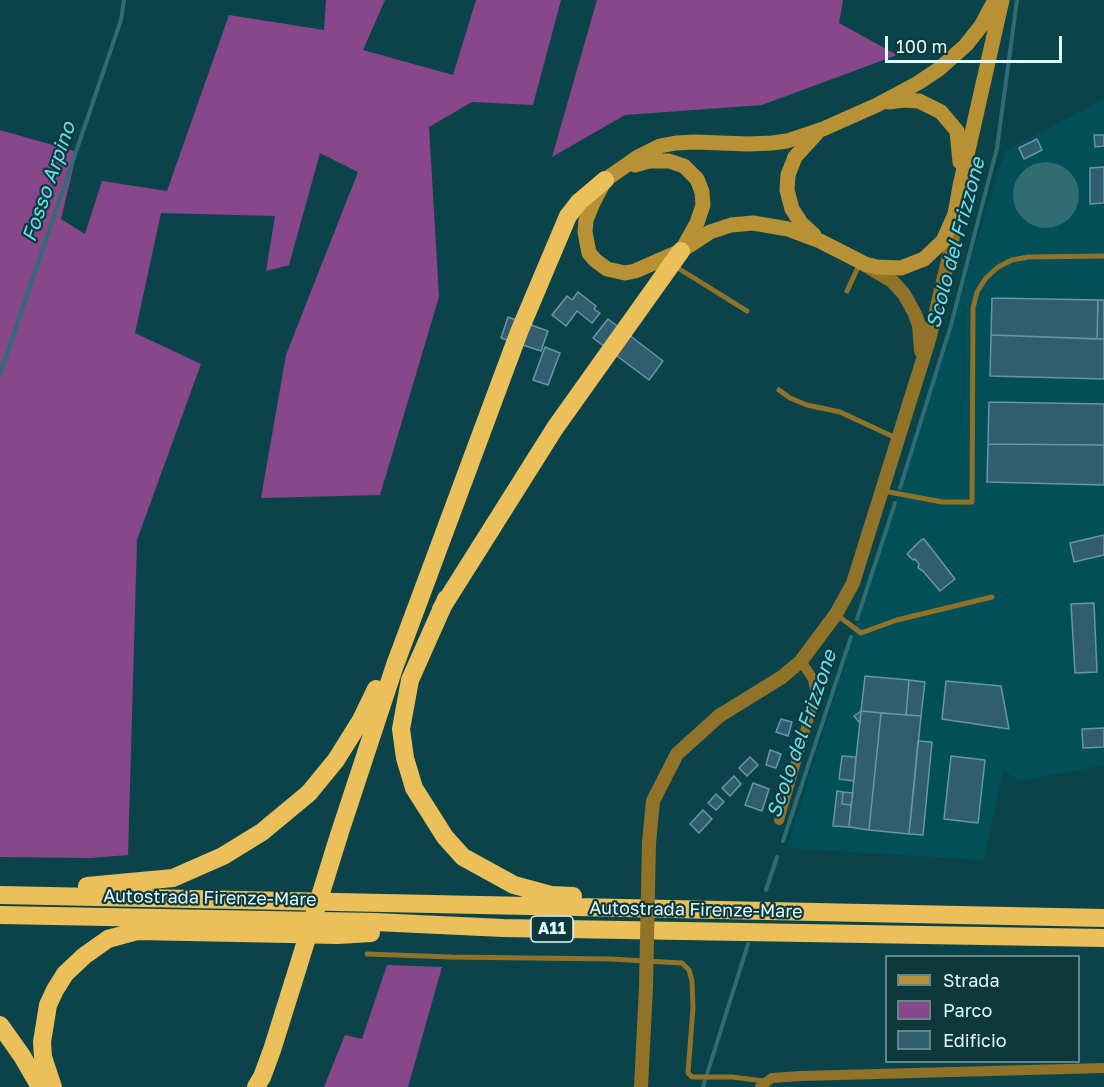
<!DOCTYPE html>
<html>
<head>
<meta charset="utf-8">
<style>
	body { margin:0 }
	#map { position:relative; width:1104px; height:1087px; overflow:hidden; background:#0a444a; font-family:"Golos Text",sans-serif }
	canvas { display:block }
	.legend { position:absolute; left:885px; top:955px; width:195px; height:108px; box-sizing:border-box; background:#0f383d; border:2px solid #62868a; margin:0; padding:8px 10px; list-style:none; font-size:18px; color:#dffafd }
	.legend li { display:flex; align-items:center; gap:12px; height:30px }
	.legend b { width:30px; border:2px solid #62868a }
	.scale { position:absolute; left:885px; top:36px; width:177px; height:27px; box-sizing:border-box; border:3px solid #dffafd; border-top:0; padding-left:8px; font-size:18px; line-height:21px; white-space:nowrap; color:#dffafd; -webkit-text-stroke:4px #0f383d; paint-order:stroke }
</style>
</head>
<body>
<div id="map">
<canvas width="1104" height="1087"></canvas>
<ul class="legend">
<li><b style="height:8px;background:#b79134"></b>Strada</li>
<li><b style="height:16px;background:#88478b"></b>Parco</li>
<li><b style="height:16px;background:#315e6f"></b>Edificio</li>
</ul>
<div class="scale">100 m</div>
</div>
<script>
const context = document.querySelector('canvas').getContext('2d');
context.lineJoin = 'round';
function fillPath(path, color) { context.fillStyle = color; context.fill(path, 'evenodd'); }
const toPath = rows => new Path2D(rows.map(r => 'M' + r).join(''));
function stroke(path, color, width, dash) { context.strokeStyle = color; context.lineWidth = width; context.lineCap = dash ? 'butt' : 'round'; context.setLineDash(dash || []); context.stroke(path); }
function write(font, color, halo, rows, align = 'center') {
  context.font = font + ' "Golos Text",sans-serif'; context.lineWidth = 4.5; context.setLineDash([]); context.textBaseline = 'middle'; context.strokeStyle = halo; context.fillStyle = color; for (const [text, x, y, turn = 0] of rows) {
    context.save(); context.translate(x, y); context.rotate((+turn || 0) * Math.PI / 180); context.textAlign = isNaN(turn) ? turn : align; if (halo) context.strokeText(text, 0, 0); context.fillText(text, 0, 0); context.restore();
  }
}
fillPath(toPath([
	[1104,99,1104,765,1021,781,1003,771,984,860,787,848,1005,151]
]), '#025057');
fillPath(toPath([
	[326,0,385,0,363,50,453,75,476,0,561,0,533,105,472,102,429,127,439,297,380,495,261,498,286,355,358,172,320,153,289,265,266,271,275,216,161,213,135,333,201,364,137,540,128,855,91,858,0,857,0,130,77,152,61,219,85,234,102,181,167,191,229,15,324,30],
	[597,0,843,0,839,23,897,55,762,105,625,115,552,157],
	[387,965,442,967,408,1087,324,1087,345,1035,362,1039]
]), '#88478b');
fillPath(toPath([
	'1013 195a33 33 0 1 1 66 0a33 33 0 1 1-66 0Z'
]), '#316c73');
stroke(toPath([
	[0,374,121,20,124,0],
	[900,488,951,325,997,148,1017,0],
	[857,619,895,503],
	[783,841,851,637],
	[766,890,777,857],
	[703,1087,748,944]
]), '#316c73', 4);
const building = toPath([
	[1094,135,1104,135,1104,146,1095,147,1094,135],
	[1037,139,1042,150,1024,159,1019,148,1037,139],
	[1104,167,1104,203,1090,204,1090,168,1104,167],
	[578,292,596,306,594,309,600,313,592,323,577,311,566,326,552,315,567,296,572,300,578,292],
	[992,298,1098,300,1097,339,991,335,992,298],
	[1098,300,1104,300,1104,339,1097,339,1098,300],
	[508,317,548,331,541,351,501,338,508,317],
	[608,319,663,361,649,380,593,338,608,319],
	[991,335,1104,339,1104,379,990,376,991,335],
	[545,347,560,353,548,385,533,380,545,347],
	[989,402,1104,404,1104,445,988,444,989,402],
	[988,444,1104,445,1104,485,987,482,988,444],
	[1104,535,1104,555,1074,562,1070,543,1104,535],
	[924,539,955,579,940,591,923,571,918,568,919,564,915,559,913,560,907,554,921,540,924,539],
	[1094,603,1097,672,1075,673,1071,604,1094,603],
	[865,676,909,680,906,715,861,711,865,676],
	[909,680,925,682,921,716,906,715,909,680],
	[946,681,1001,686,1009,729,942,719,946,681],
	[861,711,860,723,854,716,861,711],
	[861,711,881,713,869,830,849,827,861,711],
	[881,713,921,716,909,834,869,830,881,713],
	[781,719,792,722,788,736,776,732,781,719],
	[1104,728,1104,747,1083,748,1082,729,1104,728],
	[918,741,932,742,923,835,909,834,918,741],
	[770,750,781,754,776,768,766,765,770,750],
	[842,756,856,757,854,781,839,779,842,756],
	[951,756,985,760,978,823,944,819,951,756],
	[750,757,758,765,747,776,739,768,750,757],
	[734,776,741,784,730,796,722,788,734,776],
	[753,783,769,789,762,811,745,805,753,783],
	[837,791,843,792,842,804,851,805,849,827,833,826,837,791],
	[843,792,853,793,851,805,842,804,843,792],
	[716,794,724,802,716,810,708,803,716,794],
	[703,810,712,819,699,833,690,824,703,810]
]);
fillPath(building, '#315e6f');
stroke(building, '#6896a9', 1.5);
stroke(toPath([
	[673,265,747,311],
	[847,291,860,263],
	[779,390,790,398,807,405,840,412,896,438],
	[884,491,942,502,972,502,973,308,977,292,986,278,998,267,1012,260,1028,257,1104,256],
	[837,615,861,633,897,620,992,597],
	[367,954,451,957,610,959,682,963,689,970,692,981,693,1008,688,1073,692,1077,732,1077,764,1081]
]), '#907229', 5);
stroke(toPath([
	[779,820,816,694,813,679,801,661],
	[760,1087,772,1078,801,1076,1104,1068]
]), '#907229', 10);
stroke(toPath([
	[865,265,892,281,904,294,915,314,919,325,921,351],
	[649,843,653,801,677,754,719,716,782,677,801,661,836,614,853,583,929,340,952,244,955,219],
	[641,1087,646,987]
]), '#907229', 14);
stroke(toPath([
	[995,0,981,26,966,45,939,69,918,83,877,105,823,129,787,141,772,143,748,144,694,142,676,143,660,146,638,157,605,180,593,203,586,220,585,232,589,253,595,260,607,269,625,273,635,271,681,251,710,232,731,225,753,223,788,229,820,241,865,264,877,267,901,268,924,259,943,241,955,214,960,186,1002,0],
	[889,102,903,100,919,101,941,112,957,131,960,162],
	[635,165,649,161,669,161,684,166,697,179,702,192,703,205,697,223,683,248],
	[814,235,801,223,792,209,787,190,788,175,795,157,816,134]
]), '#b79134', 15);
stroke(toPath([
	[446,599,410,680,401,729,405,758,414,788,445,837,463,857,514,885,551,895,573,896],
	[441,609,555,428,681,251],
	[339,835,395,665,519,332,568,216,579,202,605,180],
	[87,886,173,878,223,856,262,832,309,793,336,760,361,720,376,689],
	[0,895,1104,918],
	[0,915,375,922,503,928,1104,938],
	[0,1025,22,1056,40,1087],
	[53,1087,43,1057,42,1042,48,1005,55,990,65,974,84,956,108,939,137,931,338,935,371,933],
	[256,1087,262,1077,272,1050,293,983]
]), '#ebbf59', 18);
stroke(toPath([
	[646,987,649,843]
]), '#907229', 14);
stroke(toPath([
	[293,983,339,835]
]), '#ebbf59', 18);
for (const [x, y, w] of [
	[552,929,42]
]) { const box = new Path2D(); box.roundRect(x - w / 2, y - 13, w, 26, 4.5); context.fillStyle = '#0f383d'; context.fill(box); stroke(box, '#dffafd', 1.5); }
write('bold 16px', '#dffafd', null, [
	["A11",552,929]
]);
write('18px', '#dffafd', '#0f383d', [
	["Autostrada Firenze-Mare",210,898,1],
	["Autostrada Firenze-Mare",696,910,1]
]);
write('italic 20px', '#65e1ef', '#0f383d', [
	["Fosso Arpino",49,182,-71],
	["Scolo del Frizzone",956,243,-75],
	["Scolo del Frizzone",802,734,-71]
]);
</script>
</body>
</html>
